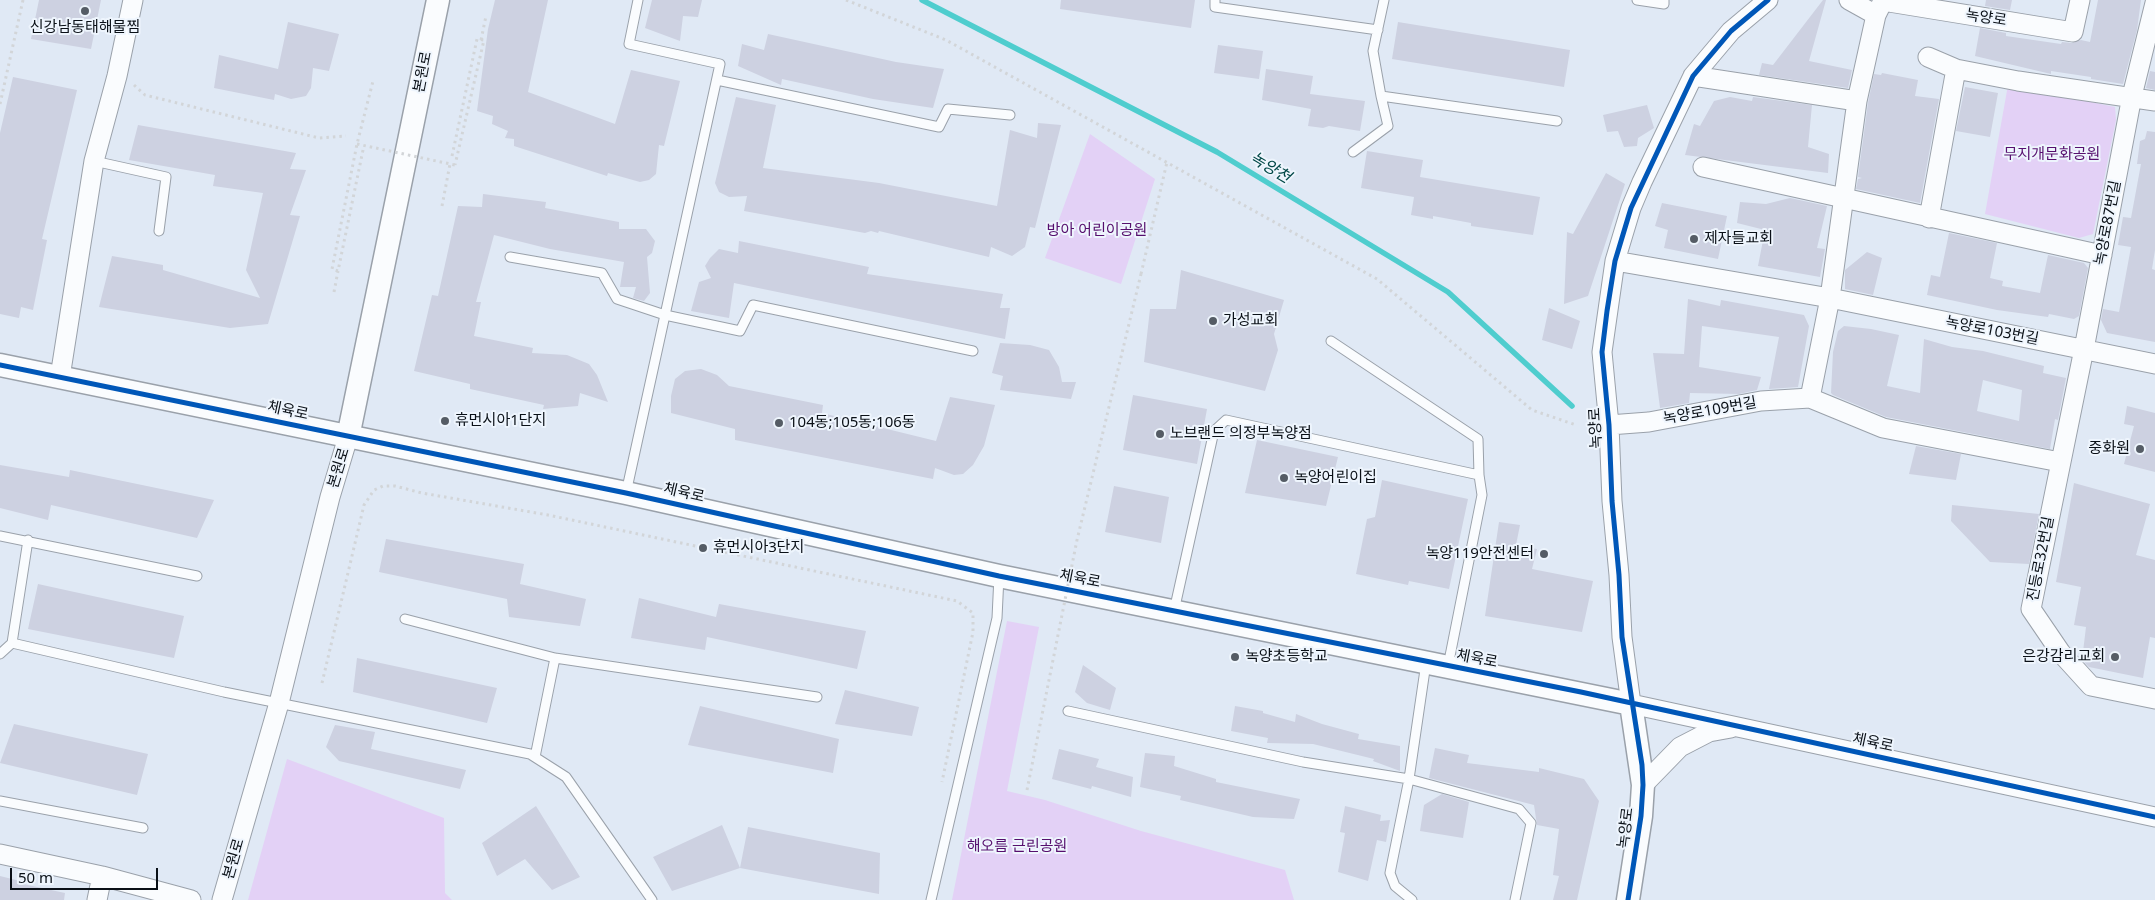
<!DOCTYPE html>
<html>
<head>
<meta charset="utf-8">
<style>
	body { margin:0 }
	#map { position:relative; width:2155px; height:900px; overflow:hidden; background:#e0e9f5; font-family:"Noto Sans",sans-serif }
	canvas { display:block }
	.scale { position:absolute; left:10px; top:868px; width:148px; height:22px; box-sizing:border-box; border:2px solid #0a1017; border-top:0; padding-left:6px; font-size:15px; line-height:18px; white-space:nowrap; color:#0a1017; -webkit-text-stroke:4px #eef5fd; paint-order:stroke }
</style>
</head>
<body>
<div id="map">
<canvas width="2155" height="900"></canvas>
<div class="scale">50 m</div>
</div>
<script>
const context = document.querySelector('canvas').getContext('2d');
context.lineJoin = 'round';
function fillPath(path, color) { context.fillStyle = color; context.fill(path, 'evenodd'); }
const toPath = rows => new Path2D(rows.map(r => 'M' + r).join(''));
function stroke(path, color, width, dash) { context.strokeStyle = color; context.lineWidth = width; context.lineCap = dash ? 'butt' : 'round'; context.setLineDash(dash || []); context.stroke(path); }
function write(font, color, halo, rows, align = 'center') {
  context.font = font + ' "Noto Sans","Noto Sans KR",sans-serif'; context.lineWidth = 4; context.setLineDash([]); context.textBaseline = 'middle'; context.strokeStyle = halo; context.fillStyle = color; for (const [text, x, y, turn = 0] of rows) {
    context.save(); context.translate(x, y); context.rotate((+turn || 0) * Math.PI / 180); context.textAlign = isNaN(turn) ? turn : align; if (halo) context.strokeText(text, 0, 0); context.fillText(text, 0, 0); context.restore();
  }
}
fillPath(toPath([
	[2008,85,2115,107,2116,120,2093,234,2079,238,1985,214],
	[1090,134,1155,179,1121,284,1045,258],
	[1007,621,1039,627,1007,791,1045,800,1141,831,1285,870,1294,900,952,900],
	[287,759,444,818,445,893,452,900,248,900]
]), '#e3d1f6');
stroke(toPath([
	[922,0,1217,152,1448,292,1572,406]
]), '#4fcdce', 5.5);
fillPath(toPath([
	[39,0,101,0,91,49,31,39],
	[495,0,548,0,528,92,615,124,631,70,680,81,664,146,659,145,656,174,649,180,640,182,608,173,607,176,514,146,514,139,505,138,508,131,492,124,493,116,477,111,488,29],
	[652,0,702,0,698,17,683,16,680,41,645,28],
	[1061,0,1195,0,1191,28,1060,9],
	[1823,0,1826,0,1809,61,1852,70,1848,88,1759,75,1762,63,1773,65],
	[1986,0,2012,0,2010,10,1985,6],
	[2098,0,2141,0,2137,30,2123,84,2091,79,2091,77,2051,71,2051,74,1975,56,1980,28,2006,33,2006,36,2061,44,2062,42,2072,43,2081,40,2090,42],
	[288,22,339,34,329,71,313,68,311,88,306,96,291,99,275,94,274,100,214,88,219,55,278,69],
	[1398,22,1570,50,1564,87,1392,59],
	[768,34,896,62,944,69,933,108,873,99,782,79,781,85,738,66,742,44,764,50],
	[1218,45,1263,51,1259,79,1214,73],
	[1266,69,1313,76,1310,94,1365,101,1360,131,1329,126,1323,128,1308,126,1311,109,1262,100],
	[2150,71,2155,72,2155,90,2146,88],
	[1882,73,1918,80,1915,96,1939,99,1920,203,1856,189,1858,179,1862,178,1858,177,1868,103,1874,74,1881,75],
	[13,77,77,90,42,239,47,240,33,310,21,307,19,318,0,314,0,133],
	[1965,87,1998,93,1990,137,1956,131],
	[736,97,776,105,763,168,879,183,997,206,1010,130,1037,138,1038,123,1061,125,1035,228,1030,227,1025,247,1012,256,991,247,989,257,879,231,878,233,871,231,865,233,744,211,747,196,729,197,719,192,715,183],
	[1730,97,1752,101,1753,97,1812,105,1808,147,1829,154,1828,173,1685,155,1694,124,1700,126,1714,101],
	[1647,105,1654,128,1638,138,1637,146,1624,147,1618,131,1607,132,1603,115],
	[138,125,296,153,290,169,306,170,290,215,300,216,268,324,230,328,99,307,112,256,163,265,163,270,260,298,246,270,263,193,213,186,215,175,129,160],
	[2147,131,2155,132,2155,250,2152,269,2155,270,2155,342,2107,333,2101,320,2103,309,2119,312,2131,247,2118,245,2123,217,2131,218,2141,164,2137,164,2140,141,2145,139],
	[1367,151,1423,160,1420,177,1540,197,1533,235,1471,226,1471,223,1433,216,1433,219,1411,215,1414,197,1361,188],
	[1606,173,1625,184,1588,296,1564,304,1567,232,1573,234],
	[483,194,546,202,545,208,619,222,619,229,646,229,655,241,652,253,647,257,650,293,644,301,633,298,636,287,620,287,624,262,550,249,494,235,476,302,481,302,474,336,533,348,532,353,567,355,589,364,597,375,608,402,580,393,578,406,543,409,544,405,470,389,470,384,414,371,432,295,438,296,458,206,482,207],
	[1790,198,1827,206,1817,248,1825,249,1820,277,1758,266,1765,230,1737,223,1740,202,1766,204],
	[1662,203,1727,216,1718,259,1664,248,1668,230,1655,226],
	[1949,233,1997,243,1990,278,2003,281,2002,286,2040,293,2048,255,2084,263,2088,268,2079,316,2074,319,2049,314,2048,317,1997,310,1927,295,1931,275,1940,277],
	[739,241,869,267,867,274,1003,294,1000,308,1010,308,1005,339,734,283,729,318,691,311,699,282,711,278,705,266,710,258,719,249,738,253],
	[1867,252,1882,258,1873,295,1845,289,1845,270],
	[1181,270,1284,300,1274,334,1278,350,1265,391,1144,362,1150,309,1176,309],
	[1688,299,1720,306,1721,300,1804,315,1809,326,1798,387,1769,389,1779,337,1702,326,1699,367,1761,377,1757,390,1739,394,1690,393,1689,403,1660,408,1653,353,1684,354],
	[1549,308,1580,321,1572,349,1542,340],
	[1844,326,1871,329,1899,335,1887,386,1920,393,1924,339,1952,347,1983,351,2044,366,2043,373,2066,378,2058,420,2055,419,2050,449,1886,417,1833,395,1831,393,1833,352,1838,331],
	[1983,380,2022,390,2019,421,1977,411],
	[1000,343,1030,345,1049,350,1059,367,1062,382,1076,382,1071,399,1000,390,1003,376,992,373],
	[701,369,717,375,729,386,823,405,822,413,936,441,950,397,995,405,984,446,973,465,963,474,954,475,935,468,933,479,735,440,735,429,671,413,671,396,675,379,685,371],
	[1133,395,1207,409,1197,464,1123,450],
	[2127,406,2155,413,2155,472,2124,464,2134,426,2124,424],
	[1257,440,1338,457,1326,506,1245,493],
	[1916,446,1961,454,1956,480,1909,474],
	[0,465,69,477,70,470,214,500,197,538,51,505,48,520,0,508],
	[1382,480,1468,499,1449,589,1409,581,1408,585,1356,574,1367,519,1375,517],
	[2074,483,2150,504,2136,555,2155,560,2155,638,2150,637,2143,678,2089,667,2082,660,2086,627,2074,625,2081,587,2056,582],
	[1114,486,1169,497,1161,543,1105,532],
	[1952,505,2039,514,2029,564,1990,562,1951,521],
	[1499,522,1520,525,1516,545,1537,549,1532,569,1593,581,1582,632,1485,616],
	[386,539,524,564,520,584,586,599,580,626,509,617,507,599,379,572],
	[38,584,184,616,174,658,28,629],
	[639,598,716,617,719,604,866,631,857,669,707,637,705,650,631,638],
	[357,658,497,688,487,723,353,692],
	[1083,665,1116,688,1110,710,1087,703,1075,692],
	[845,690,919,707,912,736,835,724],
	[700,706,839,739,833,773,688,745],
	[1235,706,1263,711,1263,713,1295,722,1296,714,1322,724,1359,734,1358,739,1400,746,1400,771,1373,761,1374,759,1313,744,1267,743,1268,738,1231,731],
	[14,724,148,754,137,795,0,763],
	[335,725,375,732,371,749,466,770,460,789,339,761,326,747],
	[1435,748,1469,755,1467,763,1539,772,1539,768,1584,779,1599,801,1577,900,1553,900,1559,876,1553,875,1559,829,1537,825,1534,805,1429,778],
	[1059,749,1099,759,1096,767,1133,777,1131,797,1092,786,1091,789,1052,779],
	[1145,753,1175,756,1174,766,1216,779,1216,782,1300,799,1294,819,1253,817,1180,800,1181,796,1140,787],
	[1442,794,1469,802,1463,838,1420,831,1424,805],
	[536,806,580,877,552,890,525,859,497,876,482,843],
	[1345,806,1381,815,1380,821,1390,820,1386,842,1377,840,1368,881,1338,872,1345,833,1340,832],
	[722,825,740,868,672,891,653,857],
	[748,827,880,853,879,894,740,868],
	[0,876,24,882,23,884,65,893,64,900,0,900]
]), '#cdd1e1');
const service = toPath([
	[1215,0,1215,7,1378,30],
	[1384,0,1373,51,1381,96,1557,121],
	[1637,0,1664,4,1664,0],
	[717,80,939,127,948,109,1010,115],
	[1353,152,1388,126,1381,96],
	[94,161,166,177,159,231],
	[510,257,602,273,617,299,665,315,740,331,753,305,973,351],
	[1331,341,1478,439,1479,475],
	[626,493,720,64,629,44,638,0],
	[0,536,197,576],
	[1174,611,1214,431,1226,420,1479,475,1482,495,1448,666],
	[405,619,555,658,817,697],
	[12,643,224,692,530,754,566,777,652,900],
	[0,654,12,643,28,540],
	[1068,711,1303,762,1409,779,1519,809,1531,823,1515,900],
	[535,757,555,658],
	[0,801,143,828],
	[931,900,997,618,999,576],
	[1412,900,1395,886,1390,873,1409,779,1426,663]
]);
const minor = toPath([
	[1768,0,1731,31,1693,76,1642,182,1631,208,1615,261,1602,352,1609,425,1612,501,1619,575,1622,637,1631,704,2155,817],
	[1849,0,1876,15,1883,1,2073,32,2080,0],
	[2155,3,2132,96,2084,349,2031,609,2061,653,2091,686,2155,699],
	[1928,57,1956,69,2018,81,2155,101],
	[1693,76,1857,101],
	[1703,167,2102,255],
	[1929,218,1956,69],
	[1615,261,1830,298,2155,364],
	[60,377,94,161,117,76,133,0],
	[1810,398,1830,298,1857,101,1876,15],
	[1609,425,1649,422,1761,401,1810,398,1883,428,2060,462],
	[1643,785,1680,747,1709,732,1731,728],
	[0,854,102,876,191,900],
	[97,900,102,876],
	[222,900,279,703,330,497,348,437]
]);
const tertiary = toPath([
	[0,365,626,493,999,576,1631,704,1643,785,1641,816,1628,900],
	[348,437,438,0]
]);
stroke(service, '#9aa1aa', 11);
stroke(minor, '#9aa1aa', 21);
stroke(tertiary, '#9aa1aa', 25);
stroke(toPath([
	[846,0,946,40,1377,279,1532,410,1576,425],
	[481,40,486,16],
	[134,85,145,95,319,138,346,136],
	[0,104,23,0],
	[363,150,338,271,332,269,357,144,373,81],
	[452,156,477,39,484,40,455,165],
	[442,206,450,164],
	[1141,274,1167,162],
	[334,292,338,271],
	[322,683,364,505,374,490,383,486,395,486,422,493,548,515,957,601,973,613,973,632,942,782]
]), '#d2d5d8', 3, [2.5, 4]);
stroke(service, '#fafcfe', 9);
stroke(minor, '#fafcfe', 19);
stroke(tertiary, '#fafcfe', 22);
stroke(toPath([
	[357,144,455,165],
	[1027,790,1077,540,1141,274]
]), '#d2d5d8', 3, [2.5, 4]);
stroke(toPath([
	[0,365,626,493,999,576,1581,692,2155,817],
	[1628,900,1641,816,1643,785,1642,765,1622,637,1619,575,1612,501,1609,425,1602,352,1607,311,1615,261,1631,208,1693,76,1731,31,1768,0]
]), '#0057b8', 5);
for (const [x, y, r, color] of [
	[85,11,5,"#555c65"],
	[1694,239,5,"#555c65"],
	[1213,321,5,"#555c65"],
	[445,421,5,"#555c65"],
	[779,423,5,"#555c65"],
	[1160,434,5,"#555c65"],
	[2140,449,5,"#555c65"],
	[1284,478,5,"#555c65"],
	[703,548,5,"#555c65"],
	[1544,554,5,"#555c65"],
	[1235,657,5,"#555c65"],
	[2115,657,5,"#555c65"]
]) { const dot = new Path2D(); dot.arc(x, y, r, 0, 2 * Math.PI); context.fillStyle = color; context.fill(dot); stroke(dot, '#eef5fd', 2); }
write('15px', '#0a1017', '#eef5fd', [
	["녹양로",1986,18,9],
	["본원로",423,72,-79],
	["녹양로87번길",2108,223,-79],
	["녹양로103번길",1992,331,11],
	["체육로",288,411,12],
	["녹양로109번길",1710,411,-10],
	["녹양로",1596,428,-93],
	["본원로",339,468,-73],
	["체육로",684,493,13],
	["진등로32번길",2041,559,-79],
	["체육로",1080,579,11],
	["체육로",1477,659,11],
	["체육로",1873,743,12],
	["녹양로",1626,828,-83],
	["본원로",234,859,-74]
]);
write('15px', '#0a1017', '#eef5fd', [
	["신강남동태해물찜",85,28,"center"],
	["제자들교회",1704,239],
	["가성교회",1223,321],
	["휴먼시아1단지",455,421],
	["104동;105동;106동",789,423],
	["노브랜드 의정부녹양점",1170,434],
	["중화원",2130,449,"right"],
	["녹양어린이집",1294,478],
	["휴먼시아3단지",713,548],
	["녹양119안전센터",1534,554,"right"],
	["녹양초등학교",1245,657],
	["은강감리교회",2105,657,"right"]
], 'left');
write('15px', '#560f6e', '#eef5fd', [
	["무지개문화공원",2052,155],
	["방아 어린이공원",1097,231],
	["해오름 근린공원",1017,847]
]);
write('italic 16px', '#024847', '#eef5fd', [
	["녹양천",1270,168,31]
]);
</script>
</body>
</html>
